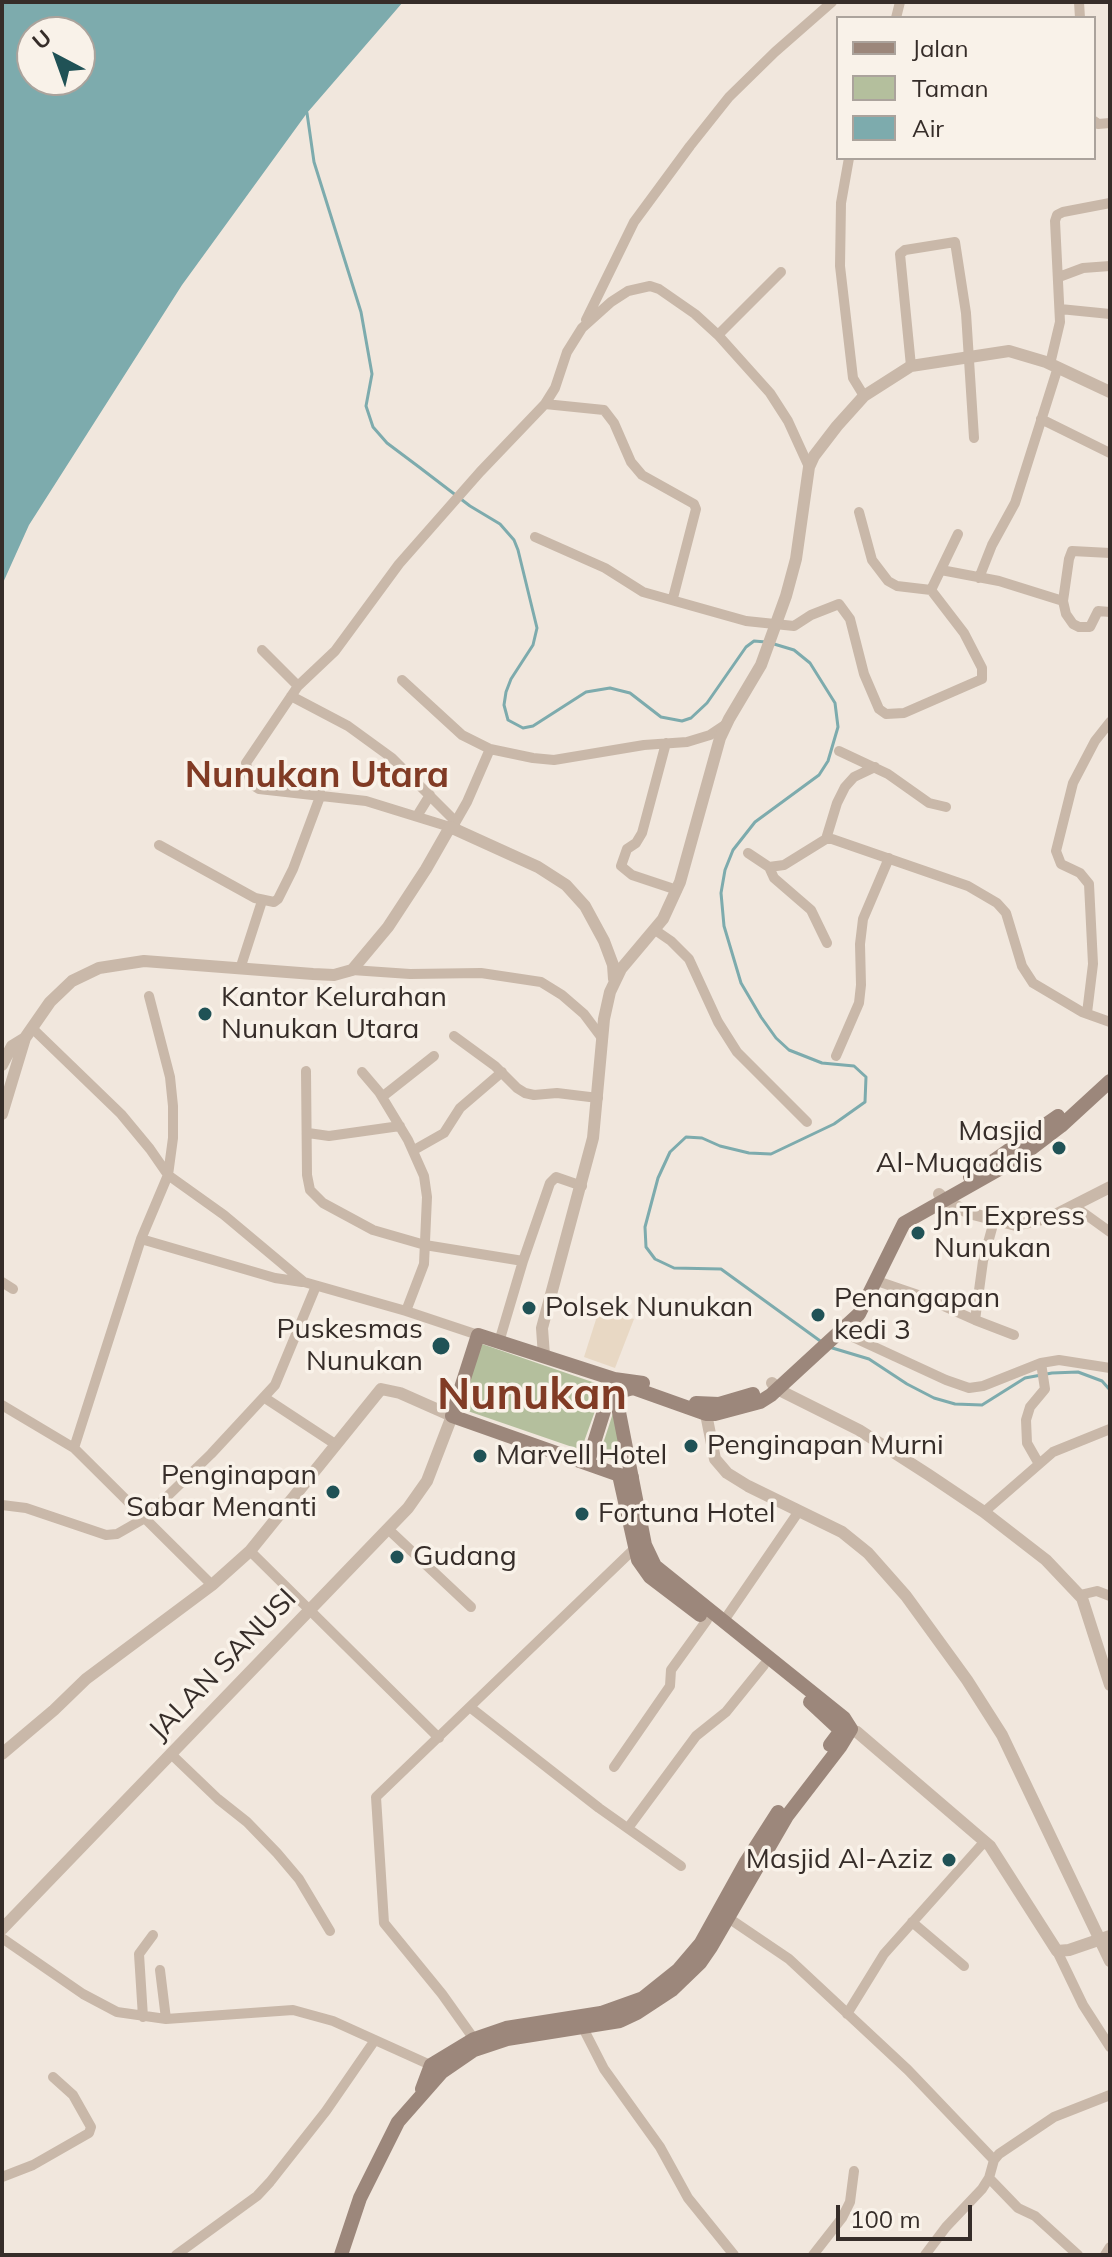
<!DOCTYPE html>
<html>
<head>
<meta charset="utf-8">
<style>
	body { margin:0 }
	#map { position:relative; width:1112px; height:2257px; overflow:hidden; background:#f1e7dd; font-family:Mulish,sans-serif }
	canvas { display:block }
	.frame { position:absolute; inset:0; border:4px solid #362d29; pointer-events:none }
	.legend { position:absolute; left:836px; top:16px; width:260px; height:144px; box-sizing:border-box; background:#f9f2e9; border:2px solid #aba39c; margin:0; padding:10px 14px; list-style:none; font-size:24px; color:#362d29 }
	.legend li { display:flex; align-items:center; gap:16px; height:40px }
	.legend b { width:40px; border:2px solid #aba39c }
	.north { position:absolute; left:16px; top:16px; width:80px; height:80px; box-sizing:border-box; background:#f9f2e9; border:2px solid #aba39c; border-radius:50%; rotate:319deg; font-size:22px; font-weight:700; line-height:32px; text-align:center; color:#362d29 }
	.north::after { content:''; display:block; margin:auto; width:28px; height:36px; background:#205256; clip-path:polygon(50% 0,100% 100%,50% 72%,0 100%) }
	.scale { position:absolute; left:836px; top:2205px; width:136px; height:36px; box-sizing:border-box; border:4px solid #362d29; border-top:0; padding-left:10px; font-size:24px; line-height:28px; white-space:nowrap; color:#362d29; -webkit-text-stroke:6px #f9f2e9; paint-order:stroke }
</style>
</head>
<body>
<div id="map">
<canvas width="1112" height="2257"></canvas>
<div class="frame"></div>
<ul class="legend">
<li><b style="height:10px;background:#9c877b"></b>Jalan</li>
<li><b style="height:22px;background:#b4bf9d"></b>Taman</li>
<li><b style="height:22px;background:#7dabad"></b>Air</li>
</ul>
<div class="north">U</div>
<div class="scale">100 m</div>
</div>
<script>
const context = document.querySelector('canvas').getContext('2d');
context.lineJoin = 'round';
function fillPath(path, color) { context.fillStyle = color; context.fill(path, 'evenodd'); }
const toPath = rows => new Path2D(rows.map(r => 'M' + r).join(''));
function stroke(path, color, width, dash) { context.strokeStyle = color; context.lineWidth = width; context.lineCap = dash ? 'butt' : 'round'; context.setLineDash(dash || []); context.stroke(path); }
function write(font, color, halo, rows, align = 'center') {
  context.font = font + ' Mulish,sans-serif'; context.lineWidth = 7; context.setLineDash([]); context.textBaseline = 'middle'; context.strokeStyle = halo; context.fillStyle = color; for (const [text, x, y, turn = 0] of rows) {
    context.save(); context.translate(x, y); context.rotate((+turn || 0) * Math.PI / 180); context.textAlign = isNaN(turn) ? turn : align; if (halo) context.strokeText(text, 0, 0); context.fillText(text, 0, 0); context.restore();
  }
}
fillPath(toPath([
	[482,1344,604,1386,581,1450,459,1408],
	[614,1410,621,1462,599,1456]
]), '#b4bf9d');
fillPath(toPath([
	[599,1310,634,1319,615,1368,584,1357]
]), '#e8d8c4');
fillPath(toPath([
	[2,2,403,2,307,113,182,285,29,525,2,585],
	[32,32,80,32,80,80,32,80]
]), '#7dabad');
stroke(toPath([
	[307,113,314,162,361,312,372,374,366,406,373,427,387,443,419,467,470,506,500,524,514,540,518,550,537,628,533,645,511,679,506,692,504,705,508,720,523,728,533,726,586,692,610,688,630,693,661,717,682,721,691,718,707,703,746,647,754,641,766,642],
	[774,644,794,650,810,663,835,703,838,727,828,761,819,775,755,822,733,850,725,870,721,893,724,926,741,983,761,1017,776,1038,789,1050,822,1063,854,1066,866,1077,865,1102,834,1124,771,1154,749,1153,720,1146,702,1138,686,1137,670,1152,658,1178,645,1227,646,1247,655,1259,674,1268,721,1269,823,1343],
	[829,1347,869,1359,907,1384,934,1398,955,1404,982,1405,1025,1378,1052,1373,1078,1372,1102,1381,1110,1390]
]), '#7dabad', 3);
stroke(toPath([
	[1079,2,1080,18],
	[896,18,900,2],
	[1094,121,1098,124,1110,123],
	[849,158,841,203,840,266,853,378,864,396],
	[1059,277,1083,268,1110,266],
	[1060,309,1110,314],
	[586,320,634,222,690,146,729,97,775,52,832,2],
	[718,335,781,272],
	[1050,364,1060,322,1055,221,1057,215,1063,212,1110,203],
	[911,366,900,254,905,250,955,242,966,313,974,438],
	[545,404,604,410,614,423,631,462,642,475,694,504,696,509,673,598],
	[1041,419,1110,453],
	[859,512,872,560,888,581,897,586,931,590,958,534],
	[535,537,605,568,643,592,746,621,794,626,811,615,839,604,850,619,864,674,879,709,886,714,904,713,982,679,982,668,964,633,931,590],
	[941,570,999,581,1063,601,1066,614,1073,624,1079,627,1090,627,1098,611,1110,612],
	[979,578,992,545,1015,503,1058,367],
	[1063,601,1069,559,1072,551,1110,553],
	[262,650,298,686],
	[402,680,462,735,490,749,533,758,554,760,644,745,687,742,710,735,725,725],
	[291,696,348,726,392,758,454,820,456,829],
	[666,743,642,833,636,843,627,849,621,866,632,875,677,890],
	[839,751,888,774,929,803,946,807],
	[417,816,430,795],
	[455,823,467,802,490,749],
	[450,827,366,801,259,789,251,784,246,763,298,686,335,651,399,564,480,472,545,404,555,388,567,352,582,328,611,302,628,291,650,286,659,289,695,314,718,335,770,393,788,421,809,467],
	[826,839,837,803,845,787,854,777,875,767],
	[159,845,255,898,274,902,278,899,293,869,321,794],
	[748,853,769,867,774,878,811,910,827,943],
	[769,867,784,865,826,839,832,839,968,886,997,903,1006,913,1022,966,1033,983,1082,1012,1110,1022],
	[655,930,671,941,689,959,718,1022,737,1052,807,1122],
	[240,969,262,901],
	[352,970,410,974,481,973,541,982,562,995,584,1014,602,1038],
	[1087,1013,1093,964,1089,884,1080,873,1061,864,1056,851,1073,783,1095,741,1110,722],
	[32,1028,121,1114,150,1149,168,1175,224,1215,304,1282,406,1311,478,1335],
	[454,1036,495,1066,517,1088,525,1093,534,1095,557,1093,598,1098],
	[836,1056,859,1003,861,985,860,944,863,919,889,858],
	[306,1071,307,1175,310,1190,323,1203,373,1230,425,1245,523,1261,550,1183,556,1177,582,1186],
	[362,1072,379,1092,408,1140,424,1176,427,1197,424,1264,406,1311],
	[382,1097,434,1056],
	[308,1133,329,1136,400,1126],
	[414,1150,444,1133,460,1108,502,1072],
	[1074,1206,1110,1232],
	[141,1239,275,1278,302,1282],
	[877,1281,921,1296,975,1320,983,1261,994,1221],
	[2,1282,13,1289],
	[975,1320,1014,1335],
	[842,1332,946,1380,969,1388,983,1386,1041,1363,1059,1360,1110,1368],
	[499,1342,523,1261],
	[265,1398,335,1444],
	[2,1405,74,1448,212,1585],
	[74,1448,141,1239,168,1175,173,1138,173,1106,170,1077,149,996],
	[1039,1464,1027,1443,1026,1420,1030,1407,1045,1389,1041,1363],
	[2,1505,26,1508,106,1535,117,1534,145,1518,211,1454,275,1385,316,1286],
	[984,1512,1053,1452,1110,1429],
	[388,1529,471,1607],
	[250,1551,439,1738],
	[1080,1595,1097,1591,1110,1596],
	[723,1622,799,1511],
	[471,1708,599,1808,681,1866],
	[171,1754,218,1799,247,1822,277,1853,299,1879,330,1931],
	[614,1767,670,1686,671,1670,707,1620],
	[628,1828,696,1736,726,1712,764,1665],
	[724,1915,789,1959,908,2070,994,2160],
	[912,1922,964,1966],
	[2,1938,83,1994,117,2012,166,2019,293,2010,333,2021,437,2068],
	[1057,1951,1083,2005,1110,2047],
	[160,1970,166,2019],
	[847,2014,884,1954,985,1841],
	[143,2017,139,1954,153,1935],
	[582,2026,604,2069,660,2147,688,2198,734,2255],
	[474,2039,442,1994,384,1923,376,1797,634,1549],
	[2,2177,33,2165,89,2133,91,2127,73,2095,53,2077],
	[989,2178,1018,2208,1035,2216,1078,2255],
	[176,2255,257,2196,270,2182,326,2111,375,2040],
	[813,2255,842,2218,850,2202,854,2171],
	[925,2255,946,2227,982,2189,989,2178,994,2160,999,2154,1054,2117,1110,2095],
	[1105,2255,1110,2247]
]), '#c9b8a9', 10);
stroke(toPath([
	[2,1065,12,1046,25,1038],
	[2,1114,25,1038,50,1002,72,981,99,968,144,961,313,974,334,975,352,970,388,927,426,869,450,827,538,867,566,885,585,906,604,941,613,965,614,979],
	[939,1194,945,1200,969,1213,1016,1225,1051,1217,1110,1187],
	[544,1356,542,1328,593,1138,604,1019,610,992,621,969,663,919,680,882,720,738,729,719,761,665,786,596,796,559,809,467,814,456,837,426,864,396,911,366,1009,351,1046,362,1110,392],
	[772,1383,779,1390,859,1430,929,1475,984,1512,1046,1560,1082,1598,1110,1685],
	[706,1414,715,1459,727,1473,748,1486,842,1532,868,1553,906,1596,967,1680,1002,1735,1110,1961],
	[842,1729,857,1732,990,1846,1057,1951,1069,1950,1110,1936],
	[2,1754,54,1710,86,1679,212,1585,250,1551,381,1389,400,1393,452,1416,427,1481,408,1508,2,1929]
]), '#c9b8a9', 12);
stroke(toPath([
	[970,1177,1058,1116],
	[696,1403,719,1404,753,1394],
	[588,1462,614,1379],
	[619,1475,638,1560,650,1577,700,1615],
	[632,1477,619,1475,452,1416,478,1335,614,1379,643,1383],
	[810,1702,839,1729,839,1733,830,1745],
	[422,2089,431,2065,474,2039,506,2028,601,2013,643,1998,678,1970,701,1943,746,1862,778,1812],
	[341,2255,360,2198,398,2122,442,2072,474,2050,507,2039,620,2021,637,2013,672,1990,700,1963,711,1947,787,1816,840,1747,851,1729,844,1718,655,1566,645,1545,619,1412,618,1397,622,1391,633,1388,706,1414,715,1414,760,1402,771,1395,859,1314,904,1223,1019,1158,1061,1126,1110,1081]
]), '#9c877b', 14);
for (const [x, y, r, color] of [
	[205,1014,8,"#205256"],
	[1059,1148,8,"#205256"],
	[918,1233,8,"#205256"],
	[529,1308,8,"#205256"],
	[818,1315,8,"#205256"],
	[441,1346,10,"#205256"],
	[691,1446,8,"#205256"],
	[480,1456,8,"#205256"],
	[333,1492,8,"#205256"],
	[582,1514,8,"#205256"],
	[397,1557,8,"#205256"],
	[949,1860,8,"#205256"]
]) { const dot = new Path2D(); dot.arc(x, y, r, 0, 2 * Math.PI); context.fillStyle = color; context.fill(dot); stroke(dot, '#f9f2e9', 3); }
write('28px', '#362d29', '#f9f2e9', [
	["Kantor Kelurahan",221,998],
	["Nunukan Utara",221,1030],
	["Masjid",1043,1132,"right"],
	["Al-Muqaddis",1043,1164,"right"],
	["JnT Express",934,1217],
	["Nunukan",934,1249],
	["Penangapan",834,1299],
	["kedi 3",834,1331],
	["Polsek Nunukan",545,1308],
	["Puskesmas",423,1330,"right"],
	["Nunukan",423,1362,"right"],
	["Penginapan Murni",707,1446],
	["Marvell Hotel",496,1456],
	["Penginapan",317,1476,"right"],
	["Sabar Menanti",317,1508,"right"],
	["Fortuna Hotel",598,1514],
	["Gudang",413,1557],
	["Masjid Al-Aziz",933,1860,"right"]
], 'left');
write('28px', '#362d29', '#f9f2e9', [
	["JALAN SANUSI",223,1665,-46]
]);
write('bold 36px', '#813b25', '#f9f2e9', [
	["Nunukan Utara",317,776]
]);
write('bold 44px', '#813b25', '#f9f2e9', [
	["Nunukan",532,1396]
]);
</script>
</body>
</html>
